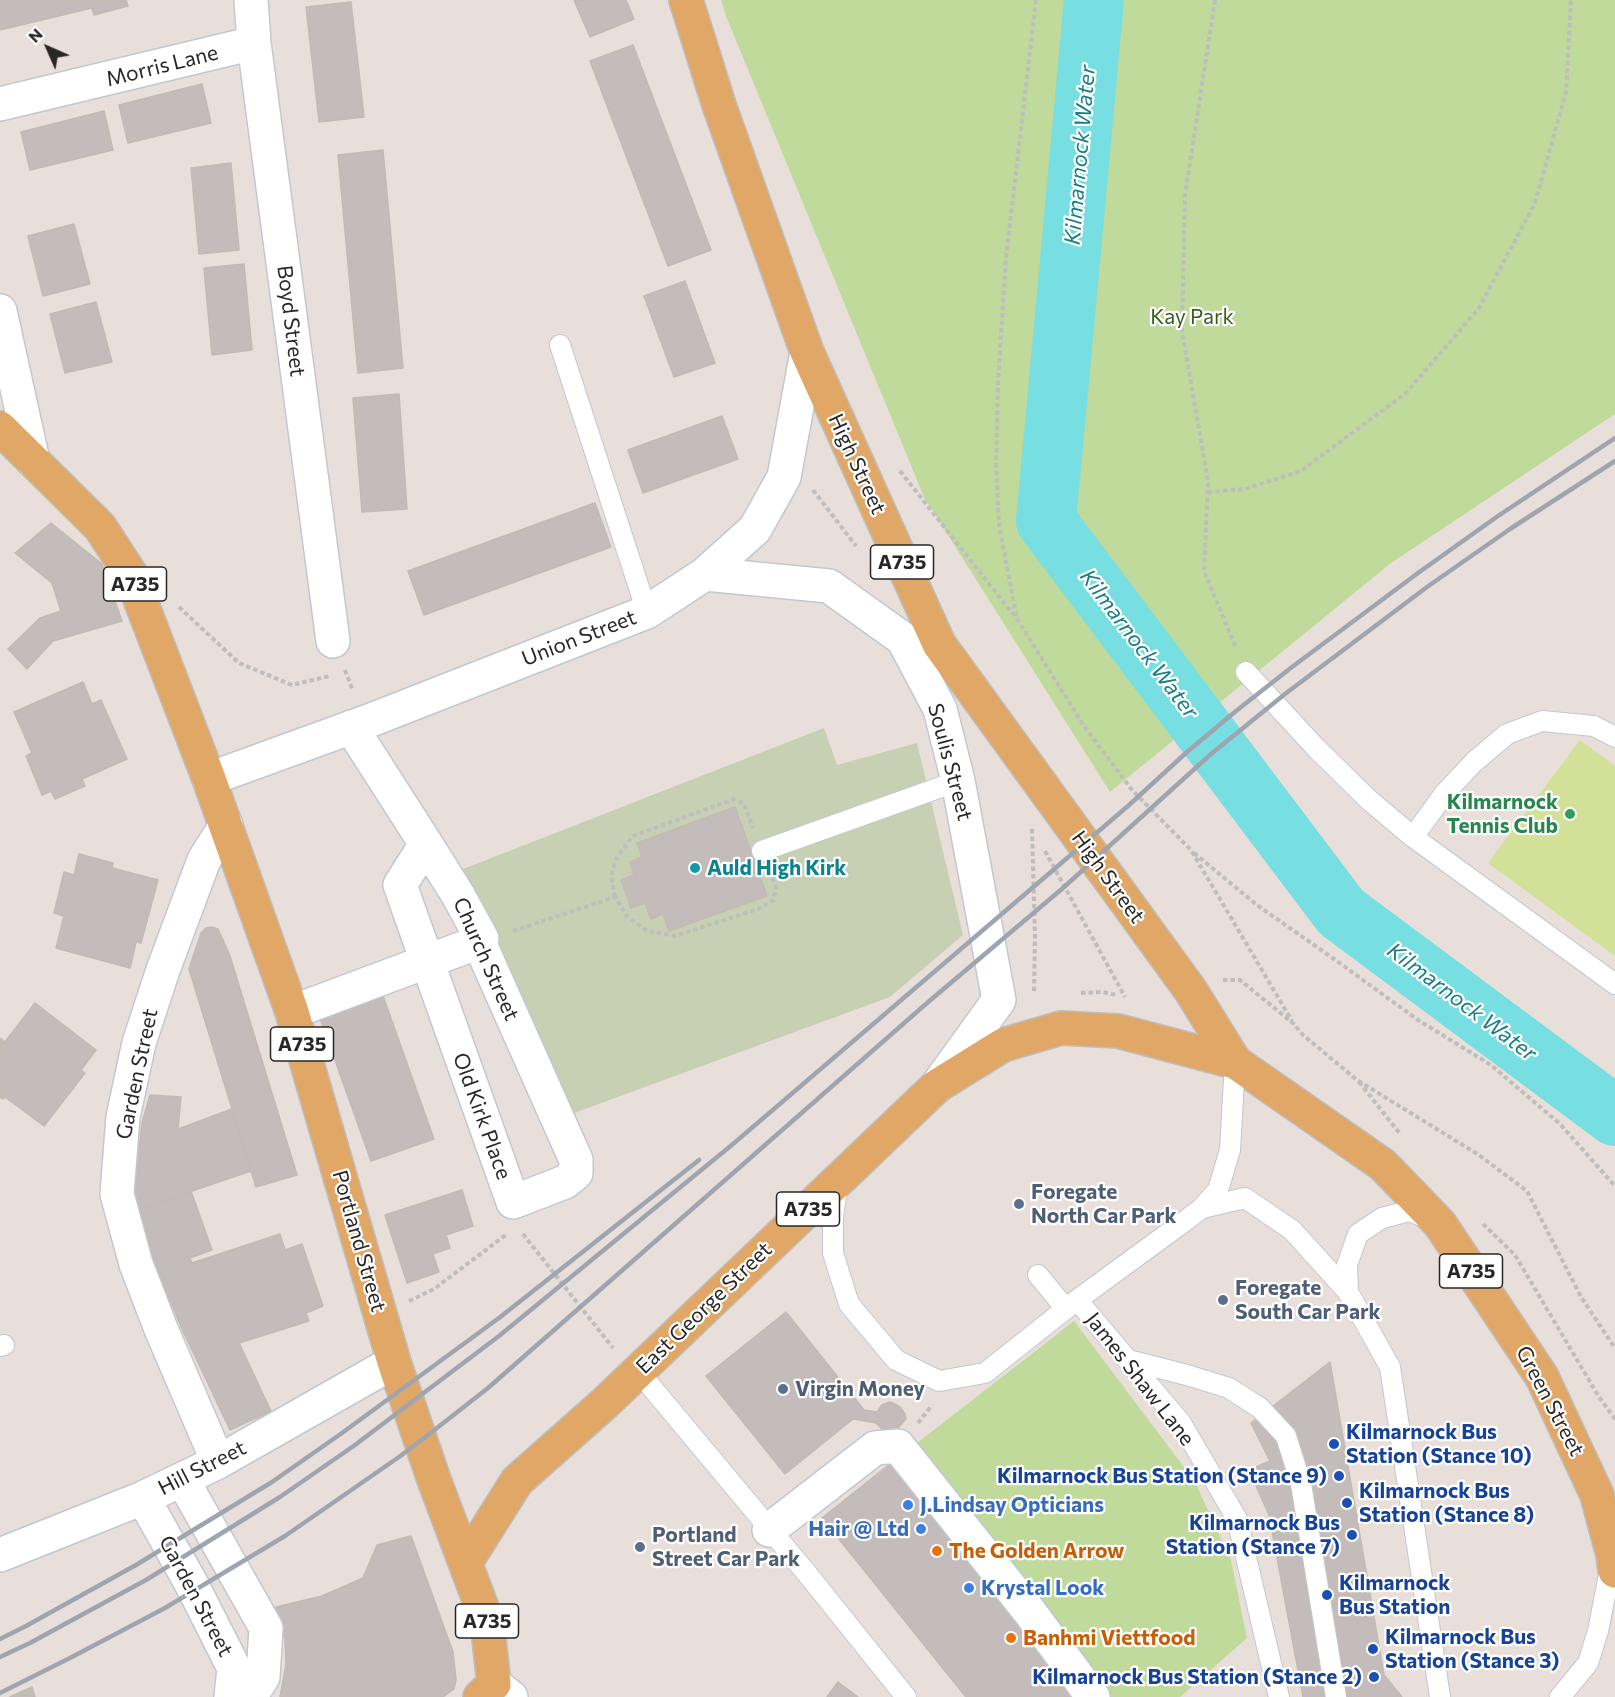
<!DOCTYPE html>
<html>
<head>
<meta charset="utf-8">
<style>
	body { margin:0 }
	#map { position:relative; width:1615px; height:1697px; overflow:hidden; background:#e8dfda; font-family:Commissioner,sans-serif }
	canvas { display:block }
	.north { position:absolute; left:18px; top:18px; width:60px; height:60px; -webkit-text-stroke:4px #fff; paint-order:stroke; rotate:315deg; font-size:16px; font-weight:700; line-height:24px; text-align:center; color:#272727 }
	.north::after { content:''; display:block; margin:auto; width:21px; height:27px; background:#272727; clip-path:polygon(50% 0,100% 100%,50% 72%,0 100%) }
</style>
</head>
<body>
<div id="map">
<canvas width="1615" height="1697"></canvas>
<div class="north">N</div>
</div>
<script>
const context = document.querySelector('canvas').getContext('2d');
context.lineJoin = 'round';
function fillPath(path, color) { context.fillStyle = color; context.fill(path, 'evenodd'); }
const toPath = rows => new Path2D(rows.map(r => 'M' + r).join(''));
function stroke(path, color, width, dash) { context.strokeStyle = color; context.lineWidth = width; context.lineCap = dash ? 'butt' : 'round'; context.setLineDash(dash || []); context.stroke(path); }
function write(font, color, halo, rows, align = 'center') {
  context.font = font + ' Commissioner,sans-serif'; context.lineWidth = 4.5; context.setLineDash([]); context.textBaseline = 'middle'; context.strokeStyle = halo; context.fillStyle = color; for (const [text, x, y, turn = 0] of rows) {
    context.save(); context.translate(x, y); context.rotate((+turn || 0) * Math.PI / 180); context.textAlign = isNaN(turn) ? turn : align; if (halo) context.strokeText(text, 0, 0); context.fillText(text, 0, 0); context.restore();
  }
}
fillPath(toPath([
	[721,0,1615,0,1615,414,1391,563,1110,792,924,497,726,16],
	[1074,1321,1195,1482,1231,1560,1247,1638,1180,1697,1105,1697,912,1447]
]), '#c0da9b');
fillPath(toPath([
	[824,728,837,765,917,743,963,935,890,997,566,1116,458,871]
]), '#c8d0b3');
fillPath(toPath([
	[1580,740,1615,766,1615,956,1488,863]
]), '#d3e098');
stroke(toPath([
	[1094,0,1046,521,1341,912,1615,1116]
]), '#77dee1', 60);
const building = toPath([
	[0,0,126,0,128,6,94,15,92,8,0,30,0,0],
	[574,0,626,0,634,19,590,37,574,0],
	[351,2,364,117,319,122,306,7,351,2],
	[633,45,711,250,668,266,590,61,633,45],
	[202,84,211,123,128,143,119,105,202,84],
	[104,111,113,150,30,170,21,132,104,111],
	[383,150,403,368,358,373,338,155,383,150],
	[231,163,239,250,199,254,191,168,231,163],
	[74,224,90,284,43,296,28,236,74,224],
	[244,264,252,350,212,355,204,268,244,264],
	[685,281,715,363,674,377,644,296,685,281],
	[96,302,112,362,65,373,50,314,96,302],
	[399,394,407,509,362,512,353,398,399,394],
	[722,416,738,459,643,493,628,450,722,416],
	[595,503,611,547,424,615,408,571,595,503],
	[51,523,102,564,122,621,53,641,27,669,8,649,40,618,61,611,52,583,15,553,51,523],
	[83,682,92,704,101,700,127,759,82,779,85,786,55,799,51,791,42,795,26,756,32,753,14,712,83,682],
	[735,807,767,896,669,931,663,914,651,919,645,903,631,908,621,880,634,875,630,862,642,857,637,843,735,807],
	[79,854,113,863,112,868,158,880,141,943,136,942,130,968,56,948,64,916,54,913,64,872,74,875,79,854],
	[212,927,218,929,230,956,297,1175,256,1187,189,969,201,933,206,928,212,927],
	[383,996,434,1139,371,1161,320,1018,383,996],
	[35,1003,96,1050,81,1070,85,1073,44,1126,5,1097,3,1099,0,1097,0,1038,5,1042,35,1003],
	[150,1095,181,1097,178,1129,232,1109,251,1171,136,1210,135,1182,142,1123,150,1095],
	[462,1190,473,1226,446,1235,450,1248,433,1254,439,1272,407,1283,385,1215,462,1190],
	[191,1191,212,1250,190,1258,192,1263,280,1234,285,1250,302,1244,323,1306,306,1313,309,1321,239,1343,271,1411,230,1430,182,1329,157,1269,136,1210,191,1191],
	[786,1312,864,1410,877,1412,882,1405,890,1402,897,1405,901,1408,905,1414,906,1419,897,1429,888,1430,881,1428,876,1423,853,1419,785,1474,706,1376,786,1312],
	[1330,1362,1384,1675,1402,1697,1303,1697,1269,1515,1249,1470,1270,1461,1251,1423,1330,1362],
	[891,1463,1079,1697,966,1697,822,1518,891,1463],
	[411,1536,453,1652,456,1679,454,1689,443,1697,280,1697,286,1665,285,1639,276,1607,322,1596,363,1578,377,1545,411,1536],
	[838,1682,858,1697,827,1697,838,1682],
	[32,1687,35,1697,10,1697,32,1687]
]);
fillPath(building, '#c4bcba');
stroke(building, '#c3bab4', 1.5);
const lane = toPath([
	[560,345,647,612],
	[1246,672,1316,748,1369,800,1413,837,1445,793,1474,762,1507,734,1542,721,1594,726,1615,737],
	[1413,837,1615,984],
	[762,851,958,781],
	[838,1181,833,1217,833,1253,849,1304,896,1360,939,1381,985,1373,1077,1300,1185,1221,1202,1208,1218,1190,1230,1150,1235,1062],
	[1202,1208,1245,1198,1292,1230,1348,1292],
	[1429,1219,1409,1211,1382,1218,1358,1234,1347,1265,1348,1292,1390,1367,1440,1697],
	[1038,1275,1066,1309],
	[1077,1300,1181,1423,1237,1519,1279,1697],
	[0,1346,4,1345],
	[1128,1360,1187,1375,1229,1388,1260,1408,1286,1436,1301,1484,1336,1697],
	[638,1371,809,1576,906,1697],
	[1560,1697,1588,1663,1598,1631,1612,1560]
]);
const street = toPath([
	[251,0,254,43,333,641],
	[0,104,254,43],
	[0,311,33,461],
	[705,574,829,586,903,639,940,709,958,781,999,1000,937,1086],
	[351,727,426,844,458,895,482,939,479,942,576,1160,576,1173,565,1182,513,1202,400,885,426,844],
	[209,779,366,722,647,612,705,574,755,529,784,477,807,352],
	[292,1012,479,942],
	[218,1462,161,1329,136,1264,117,1194,123,1117,139,1043,163,970,204,860,226,825],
	[182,1479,266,1628,263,1677,250,1697],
	[143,1498,192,1585,234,1668,231,1697],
	[769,1530,875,1448,898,1446,1029,1611,1093,1697],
	[0,1555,143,1498,218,1462,394,1362],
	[494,1684,511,1697]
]);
const primary = toPath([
	[686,0,719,105,807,352,939,644,1191,991,1235,1062],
	[0,428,100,527,130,573,209,779,292,1012,394,1362,433,1477,487,1621,494,1684,480,1697],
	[466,1562,517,1481,605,1403,937,1086,1003,1045,1061,1028,1118,1031,1235,1062,1383,1165,1440,1224,1542,1377,1597,1495,1613,1555,1615,1571]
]);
stroke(lane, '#c2c8d0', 22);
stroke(street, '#c2c8d0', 36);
stroke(primary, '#bebebe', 36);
stroke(toPath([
	[1036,0,1006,257,998,382,996,464,999,525,1017,619,1086,729,1132,790,1191,850,1292,1021],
	[1215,0,1185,195,1182,331,1208,481,1204,571,1236,648],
	[900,471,1016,618],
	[813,490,856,546],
	[1208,492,1245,489,1301,471,1406,393,1479,308,1535,203,1566,92,1571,0],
	[179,607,239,663,292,685,330,676],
	[345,670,353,691],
	[1032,829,1035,936,1034,993],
	[1045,851,1125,997],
	[1194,853,1257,905,1334,959,1418,1020,1491,1065,1560,1124,1615,1186],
	[615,897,611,876,617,857,633,836,734,799,744,804,753,828],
	[513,931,615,897,627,916,647,931,675,936,758,909,773,901,776,888,771,875],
	[1223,980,1240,980,1294,1024,1302,1034,1357,1080,1479,1155,1527,1191,1581,1297,1615,1348],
	[1081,993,1102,992,1117,995],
	[1359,1082,1401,1135],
	[1483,1224,1515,1255,1599,1397,1615,1419],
	[523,1234,613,1348],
	[409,1301,434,1289,507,1234],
	[918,1423,932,1405]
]), '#bebebe', 4, [4.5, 3]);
stroke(lane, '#fff', 20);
stroke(street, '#fff', 33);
stroke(primary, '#e1a766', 33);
stroke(toPath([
	[0,1639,26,1626,136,1565,272,1482,342,1433,499,1318,699,1160],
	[0,1657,30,1643,146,1580,280,1497,355,1445,499,1336,733,1144,1128,806,1187,752,1236,711,1292,667,1418,573,1498,516,1615,438],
	[0,1693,70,1658,165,1608,285,1536,399,1457,428,1435,488,1388,927,1003,1063,888,1211,754,1285,694,1427,587,1510,529,1615,461]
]), '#9ea5b0', 4.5);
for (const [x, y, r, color] of [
	[1570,814,6,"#2e9e5b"],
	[695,868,6,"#0f9aa8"],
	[1019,1204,6,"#5c6f8a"],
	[1223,1300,6,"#5c6f8a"],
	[783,1389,6,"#5c6f8a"],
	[1334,1444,6,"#1a4fb4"],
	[1339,1476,6,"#1a4fb4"],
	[1347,1503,6,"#1a4fb4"],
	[908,1505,6,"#3f7fe0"],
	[921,1529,6,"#3f7fe0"],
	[1352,1535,6,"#1a4fb4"],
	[640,1547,6,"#5c6f8a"],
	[937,1551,6,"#e8710a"],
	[969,1588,6,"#3f7fe0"],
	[1327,1595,6,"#1a4fb4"],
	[1011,1638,6,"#e8710a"],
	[1373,1649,6,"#1a4fb4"],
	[1374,1677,6,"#1a4fb4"]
]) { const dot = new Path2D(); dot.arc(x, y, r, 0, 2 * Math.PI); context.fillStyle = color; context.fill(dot); stroke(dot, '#fff', 2); }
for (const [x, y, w] of [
	[902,562,63],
	[135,584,63],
	[302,1044,63],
	[808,1209,63],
	[1471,1271,63],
	[487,1621,63]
]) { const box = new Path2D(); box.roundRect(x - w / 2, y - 17, w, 34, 4.5); context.fillStyle = '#fff'; context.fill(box); stroke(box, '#272727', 1.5); }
write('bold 20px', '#272727', null, [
	["A735",902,562],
	["A735",135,584],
	["A735",302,1044],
	["A735",808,1209],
	["A735",1471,1271],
	["A735",487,1621]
]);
write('21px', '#272727', '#fff', [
	["Morris Lane",162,66,-14],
	["Boyd Street",291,321,83],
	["High Street",857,464,65],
	["Union Street",579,638,-21],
	["Soulis Street",950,762,75],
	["High Street",1108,877,54],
	["Church Street",486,959,66],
	["Garden Street",137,1074,-78],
	["Old Kirk Place",482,1116,70],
	["Portland Street",359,1241,74],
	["East George Street",704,1308,-44],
	["James Shaw Lane",1140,1379,52],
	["Green Street",1550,1401,62],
	["Hill Street",202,1468,-27],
	["Garden Street",196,1596,62]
]);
write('21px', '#3b5b20', '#fff', [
	["Kay Park",1192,317]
]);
write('bold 21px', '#27864d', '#fff', [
	["Kilmarnock",1558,802],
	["Tennis Club",1558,826]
], 'right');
write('bold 21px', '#0d838f', '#fff', [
	["Auld High Kirk",707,868]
], 'left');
write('bold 21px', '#4e5e75', '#fff', [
	["Foregate",1031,1192],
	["North Car Park",1031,1216],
	["Foregate",1235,1288],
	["South Car Park",1235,1312],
	["Virgin Money",795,1389],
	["Portland",652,1535],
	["Street Car Park",652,1559]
], 'left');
write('bold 21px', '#164399', '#fff', [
	["Kilmarnock Bus",1346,1432],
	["Station (Stance 10)",1346,1456],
	["Kilmarnock Bus Station (Stance 9)",1327,1476,"right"],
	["Kilmarnock Bus",1359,1491],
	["Station (Stance 8)",1359,1515],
	["Kilmarnock Bus",1340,1523,"right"],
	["Station (Stance 7)",1340,1547,"right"],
	["Kilmarnock",1339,1583],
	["Bus Station",1339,1607],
	["Kilmarnock Bus",1385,1637],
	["Station (Stance 3)",1385,1661],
	["Kilmarnock Bus Station (Stance 2)",1362,1677,"right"]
], 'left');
write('bold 21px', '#366cbe', '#fff', [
	["J.Lindsay Opticians",920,1505],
	["Hair @ Ltd",909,1529,"right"],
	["Krystal Look",981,1588]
], 'left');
write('bold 21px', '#c56008', '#fff', [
	["The Golden Arrow",949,1551],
	["Banhmi Viettfood",1023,1638]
], 'left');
write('italic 22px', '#1a7d88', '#fff', [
	["Kilmarnock Water",1080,155,-85],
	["Kilmarnock Water",1139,644,53],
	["Kilmarnock Water",1462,1002,37]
]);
</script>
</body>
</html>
